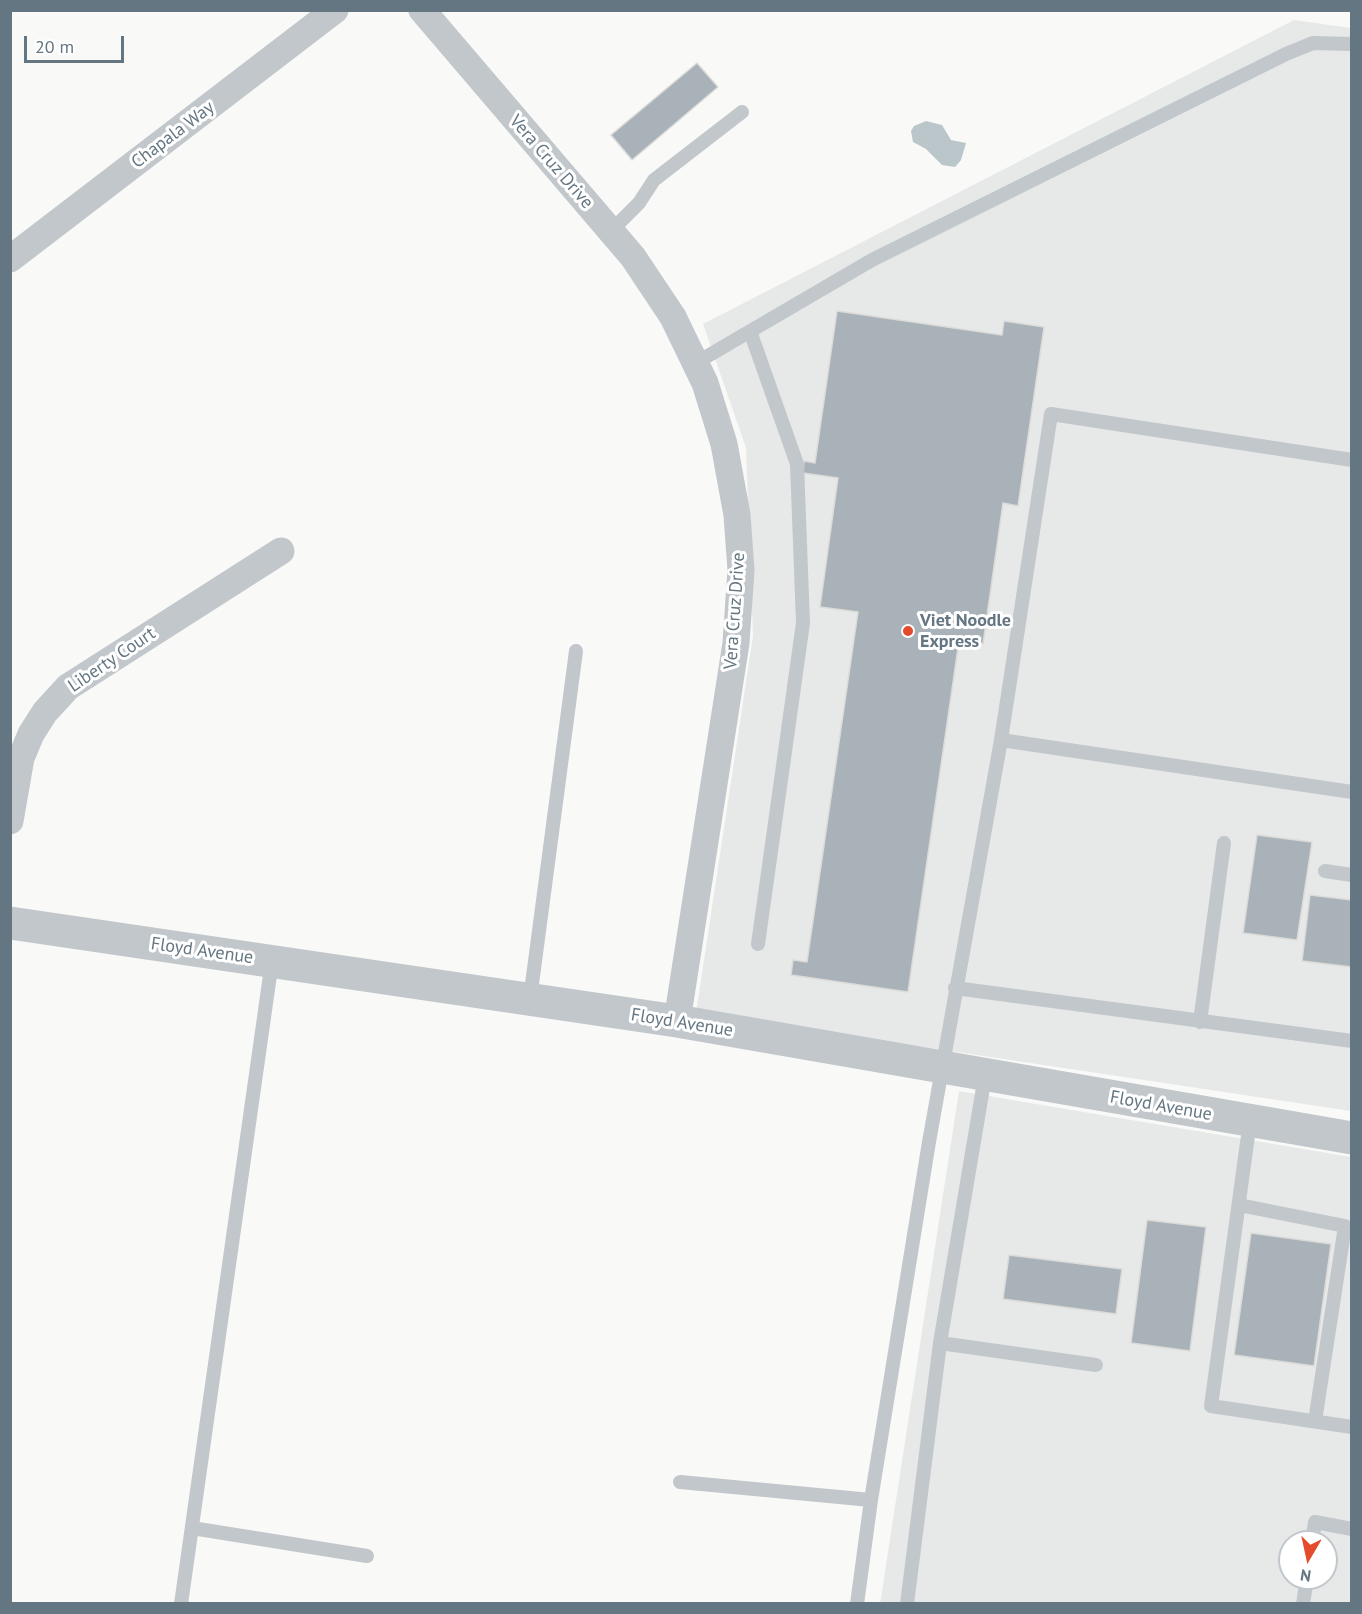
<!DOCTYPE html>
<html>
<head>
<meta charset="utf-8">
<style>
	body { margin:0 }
	#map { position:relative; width:1362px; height:1614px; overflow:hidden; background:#f9f9f7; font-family:"PT Sans",sans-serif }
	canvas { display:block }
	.frame { position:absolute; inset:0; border:12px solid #647682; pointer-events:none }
	.north { position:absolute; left:1278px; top:1530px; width:60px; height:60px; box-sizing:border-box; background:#fff; border:2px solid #c1c8cd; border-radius:50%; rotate:189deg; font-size:16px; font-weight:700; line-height:24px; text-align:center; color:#647682 }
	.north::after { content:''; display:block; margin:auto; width:21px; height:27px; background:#e44b2c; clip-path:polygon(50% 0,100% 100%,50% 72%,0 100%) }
	.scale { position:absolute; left:24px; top:36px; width:100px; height:27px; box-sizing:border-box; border:3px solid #647682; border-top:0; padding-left:8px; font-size:18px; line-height:21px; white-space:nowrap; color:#647682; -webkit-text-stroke:4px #fff; paint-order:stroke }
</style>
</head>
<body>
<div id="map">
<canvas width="1362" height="1614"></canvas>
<div class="frame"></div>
<div class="north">N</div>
<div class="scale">20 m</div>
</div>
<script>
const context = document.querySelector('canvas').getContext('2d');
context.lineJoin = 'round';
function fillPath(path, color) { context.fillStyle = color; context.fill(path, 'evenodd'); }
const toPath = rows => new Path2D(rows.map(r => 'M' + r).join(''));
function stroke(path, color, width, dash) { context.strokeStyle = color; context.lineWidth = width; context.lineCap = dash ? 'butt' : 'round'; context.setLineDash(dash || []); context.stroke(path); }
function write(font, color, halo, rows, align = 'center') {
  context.font = font + ' "PT Sans",sans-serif'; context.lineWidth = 6; context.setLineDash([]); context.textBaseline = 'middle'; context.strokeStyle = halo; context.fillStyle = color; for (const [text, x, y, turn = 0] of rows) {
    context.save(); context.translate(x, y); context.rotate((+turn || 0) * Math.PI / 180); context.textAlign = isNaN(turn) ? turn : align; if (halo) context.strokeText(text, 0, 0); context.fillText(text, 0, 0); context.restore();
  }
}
fillPath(toPath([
	[1294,20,1351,28,1351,1111,696,1013,753,636,746,448,703,324],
	[959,1091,1351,1157,1351,1603,880,1604],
	[1290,1542,1326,1542,1326,1578,1290,1578]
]), '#e7e8e8');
fillPath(toPath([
	[926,121,942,125,951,140,966,143,961,160,955,167,942,165,926,149,913,142,911,131,914,126]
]), '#bac6ca');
const building = toPath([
	[697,63,718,87,632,160,611,135,697,63],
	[837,311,1002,335,1004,321,1044,327,1018,506,1003,503,983,644,959,641,908,992,791,975,793,960,807,962,858,612,820,607,838,478,803,473,804,461,815,463,837,311],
	[1257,835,1312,842,1297,940,1243,933,1257,835],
	[1310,895,1352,900,1352,967,1302,961,1310,895],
	[1147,1220,1206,1227,1190,1351,1131,1343,1147,1220],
	[1251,1233,1331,1244,1314,1366,1234,1355,1251,1233],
	[1009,1255,1122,1269,1116,1314,1003,1299,1009,1255]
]);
fillPath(building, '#a9b2b8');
stroke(building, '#dbdbd9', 1.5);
stroke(toPath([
	[611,231,639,203,654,180,742,112],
	[750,331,797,464,803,623,758,944],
	[694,364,872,260,1286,54,1313,43,1352,44],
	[1001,740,1352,792],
	[1325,871,1352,875],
	[955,988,1352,1041],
	[530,999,576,651],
	[1200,1022,1224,843],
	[1250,1121,1211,1406,1352,1427],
	[1239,1205,1345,1226,1315,1421],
	[940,1343,1096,1365],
	[680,1482,871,1500],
	[192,1528,367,1556],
	[1312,1542,1315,1522,1352,1529],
	[181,1604,272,961],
	[857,1604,871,1500,929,1142,1001,740,1051,414,1352,460],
	[907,1604,940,1343,985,1076],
	[1303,1604,1307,1578]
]), '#c2c7cb', 14);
stroke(toPath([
	[422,10,633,257,673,317,705,383,724,444,737,515,741,570,736,643,677,1021],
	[10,259,335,10],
	[10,821,21,758,31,734,45,712,68,687,281,551]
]), '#c2c7cb', 27);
stroke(toPath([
	[10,923,677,1021,1352,1138]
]), '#c2c7cb', 33);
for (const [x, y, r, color] of [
	[908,631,6,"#e44b2c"]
]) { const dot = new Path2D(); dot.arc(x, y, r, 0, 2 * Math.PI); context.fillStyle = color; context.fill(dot); stroke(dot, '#fff', 2); }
write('18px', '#647682', '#fff', [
	["Chapala Way",173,135,-37],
	["Vera Cruz Drive",551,162,49],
	["Vera Cruz Drive",735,611,-86],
	["Liberty Court",112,660,-34],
	["Floyd Avenue",202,951,8],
	["Floyd Avenue",682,1023,9],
	["Floyd Avenue",1161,1106,10]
]);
write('bold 18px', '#647682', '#fff', [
	["Viet Noodle",920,621],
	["Express",920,642]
], 'left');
</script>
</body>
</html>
